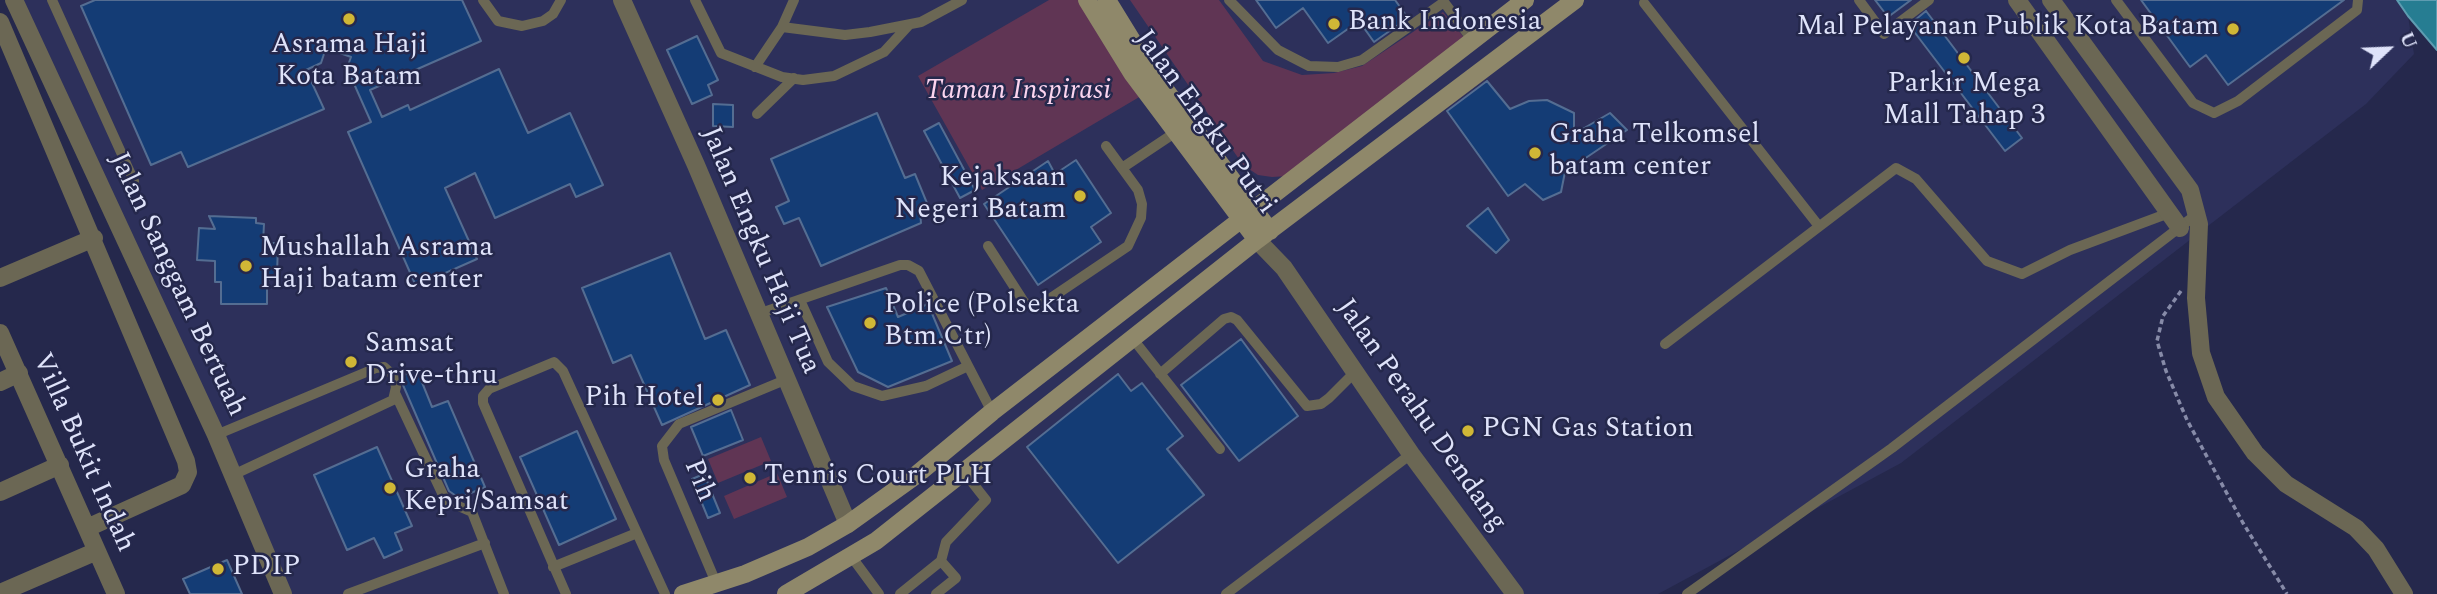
<!DOCTYPE html>
<html>
<head>
<meta charset="utf-8">
<style>
	body { margin:0 }
	#map { position:relative; width:2437px; height:594px; overflow:hidden; background:#25284c; font-family:Spectral,serif }
	canvas { display:block }
	.north { position:absolute; left:2353px; top:14px; width:70px; height:70px; -webkit-text-stroke:5px #25284c; paint-order:stroke; rotate:67deg; font-size:19px; font-weight:700; line-height:28px; text-align:center; color:#dfe3fa }
	.north::after { content:''; display:block; margin:auto; width:24px; height:32px; background:#dfe3fa; clip-path:polygon(50% 0,100% 100%,50% 72%,0 100%) }
</style>
</head>
<body>
<div id="map">
<canvas width="2437" height="594"></canvas>
<div class="north">U</div>
</div>
<script>
const context = document.querySelector('canvas').getContext('2d');
context.lineJoin = 'round';
function fillPath(path, color) { context.fillStyle = color; context.fill(path, 'evenodd'); }
const toPath = rows => new Path2D(rows.map(r => 'M' + r).join(''));
function stroke(path, color, width, dash) { context.strokeStyle = color; context.lineWidth = width; context.lineCap = dash ? 'butt' : 'round'; context.setLineDash(dash || []); context.stroke(path); }
function write(font, color, halo, rows, align = 'center') {
  context.font = font + ' Spectral,serif'; context.lineWidth = 5; context.setLineDash([]); context.textBaseline = 'middle'; context.strokeStyle = halo; context.fillStyle = color; for (const [text, x, y, turn = 0] of rows) {
    context.save(); context.translate(x, y); context.rotate((+turn || 0) * Math.PI / 180); context.textAlign = isNaN(turn) ? turn : align; if (halo) context.strokeText(text, 0, 0); context.fillText(text, 0, 0); context.restore();
  }
}
fillPath(toPath([
	[14,0,2397,0,2408,16,2414,54,2366,104,1901,463,1658,594,283,594]
]), '#2d305b');
fillPath(toPath([
	[1049,0,1082,0,1141,96,982,190,918,76],
	[1130,0,1219,0,1263,61,1302,75,1334,73,1362,66,1443,12,1467,41,1288,176,1272,177,1258,175,1243,165],
	[761,437,771,461,718,483,708,459],
	[777,473,787,497,734,519,724,496]
]), '#603554');
const water = toPath([
	[2397,0,2437,0,2437,50,2408,16,2397,0]
]);
fillPath(water, '#267d92');
stroke(water, '#5e9cb1', 2);
const building = toPath([
	[95,0,462,0,481,41,370,90,382,117,408,105,410,110,499,69,528,133,570,113,603,185,576,197,570,184,495,218,475,173,445,188,477,259,416,286,348,132,371,122,347,68,351,57,326,48,321,63,306,70,324,109,188,167,181,152,151,165,81,6,95,0],
	[1256,0,1395,0,1408,18,1374,42,1359,21,1328,43,1303,8,1276,28,1256,0],
	[1875,0,1911,0,1888,17,1875,0],
	[2141,0,2344,0,2228,85,2206,55,2190,67,2141,0],
	[1926,11,2022,138,2005,151,1909,25,1926,11],
	[697,36,718,80,708,85,712,95,692,104,667,50,697,36],
	[1487,81,1510,109,1529,101,1547,100,1574,113,1574,134,1610,113,1627,130,1565,172,1561,192,1543,200,1525,184,1508,196,1447,111,1487,81],
	[713,104,733,105,733,127,713,126,713,104],
	[877,113,905,178,915,174,929,208,920,212,921,223,821,266,799,218,784,224,776,207,789,201,771,159,877,113],
	[939,123,975,190,960,198,924,131,939,123],
	[1076,160,1111,213,1091,227,1101,242,1038,285,984,204,1048,161,1055,174,1076,160],
	[1488,208,1509,240,1496,253,1467,226,1488,208],
	[209,216,256,218,256,223,264,224,263,243,278,243,277,275,267,281,267,304,221,304,221,282,215,282,215,261,197,260,199,228,215,229,209,216],
	[670,253,705,339,726,330,750,385,662,425,631,355,613,363,582,288,670,253],
	[886,288,898,317,928,304,952,361,888,387,858,372,827,307,886,288],
	[1241,339,1298,416,1239,461,1181,385,1241,339],
	[417,370,432,407,448,401,485,487,459,498,449,491,403,385,401,376,417,370],
	[1118,374,1131,391,1142,383,1183,436,1167,449,1204,495,1118,563,1027,447,1118,374],
	[731,410,743,440,703,456,691,427,731,410],
	[577,431,616,519,559,545,520,457,577,431],
	[377,447,412,526,395,533,402,550,384,558,374,538,347,550,314,475,377,447],
	[704,474,720,513,708,518,692,479,704,474],
	[227,560,242,594,190,594,183,579,227,560]
]);
fillPath(building, '#143c75');
stroke(building, '#546d92', 2);
stroke(toPath([
	[2181,291,2163,316,2157,341,2166,371,2187,420,2243,523,2287,594]
]), '#878ba8', 3.5, [5, 3.5]);
stroke(toPath([
	[52,0,134,181],
	[483,0,498,21,522,26,543,21,553,14,561,0],
	[695,0,721,53,782,77,803,80,834,76,884,52,908,26],
	[1229,0,1278,50,1309,66,1338,67,1362,60,1444,2,1473,41],
	[1859,0,1884,34,1929,0],
	[2116,0,2193,103,2214,113,2238,101,2357,10,2358,0],
	[1644,3,1818,225],
	[782,27,845,35,870,32,921,22,962,0],
	[755,67,782,27,794,0],
	[757,114,794,78],
	[1122,168,1176,132],
	[988,246,1024,302,1033,307,1042,304,1128,246,1141,218,1142,204,1138,190,1106,146],
	[800,300,828,362,853,386,882,396,926,386,966,367],
	[758,314,900,265,908,265,919,271,992,412],
	[1133,339,1220,449],
	[1665,344,1896,168,1916,179,1987,261,2022,274,2070,250,2169,213],
	[1160,374,1224,319,1231,317,1237,320,1307,406,1321,404,1329,398,1355,372],
	[396,395,443,495,447,501,472,512,504,594],
	[216,435,376,368,384,367,393,375,396,387,393,400,233,475],
	[851,556,879,594],
	[553,567,637,533],
	[717,585,664,460,662,446,679,424,785,380],
	[348,594,485,543],
	[566,594,483,403,483,396,489,389,554,362,563,371,665,594],
	[900,594,941,561,946,542,986,500,964,472],
	[936,594,956,578,941,561],
	[1226,594,1411,454],
	[1687,594,1892,448,2197,214]
]), '#6b6754', 10);
stroke(toPath([
	[2017,0,2180,228],
	[2051,0,2190,190,2199,224,2196,298,2201,353,2216,397,2255,453,2286,484,2356,528,2376,549,2404,594],
	[0,22,186,461,188,472,182,485,87,528],
	[1257,240,1284,268,1411,454,1515,594],
	[0,278,94,238],
	[0,333,116,594],
	[0,382,19,373],
	[0,492,60,465],
	[0,593,97,551]
]), '#6b6754', 18);
stroke(toPath([
	[14,0,216,435,283,594],
	[622,0,696,165,848,524]
]), '#6b6754', 18);
stroke(toPath([
	[1087,0,1132,73,1257,240],
	[1107,0,1147,65,1270,231],
	[683,594,745,574,808,547,848,524,915,476,992,412,1525,0],
	[786,594,876,541,1257,240,1575,0]
]), '#8f886a', 18);
for (const [x, y, r, color] of [
	[349,19,7,"#d0b736"],
	[1334,24,7,"#d0b736"],
	[2233,29,7,"#d0b736"],
	[1964,58,7,"#d0b736"],
	[1535,153,7,"#d0b736"],
	[1080,196,7,"#d0b736"],
	[246,266,7,"#d0b736"],
	[870,323,7,"#d0b736"],
	[351,362,7,"#d0b736"],
	[718,400,7,"#d0b736"],
	[1468,431,7,"#d0b736"],
	[750,478,7,"#d0b736"],
	[390,488,7,"#d0b736"],
	[218,569,7,"#d0b736"]
]) { const dot = new Path2D(); dot.arc(x, y, r, 0, 2 * Math.PI); context.fillStyle = color; context.fill(dot); stroke(dot, '#25284c', 2.5); }
write('28px', '#dfe3fa', '#25284c', [
	["Bank Indonesia",1348,24],
	["Mal Pelayanan Publik Kota Batam",2219,29,"right"],
	["Asrama Haji",349,47,"center"],
	["Kota Batam",349,79,"center"],
	["Parkir Mega",1964,86,"center"],
	["Mall Tahap 3",1964,118,"center"],
	["Graha Telkomsel",1549,137],
	["batam center",1549,169],
	["Kejaksaan",1066,180,"right"],
	["Negeri Batam",1066,212,"right"],
	["Mushallah Asrama",260,250],
	["Haji batam center",260,282],
	["Police (Polsekta",884,307],
	["Btm.Ctr)",884,339],
	["Samsat",365,346],
	["Drive-thru",365,378],
	["Pih Hotel",704,400,"right"],
	["PGN Gas Station",1482,431],
	["Graha",404,472],
	["Kepri/Samsat",404,504],
	["Tennis Court PLH",764,478],
	["PDIP",232,569]
], 'left');
write('italic 28px', '#fbd4ee', '#25284c', [
	["Taman Inspirasi",1018,93]
]);
write('28px', '#dfe3fa', '#25284c', [
	["Jalan Engku Putri",1204,123,54],
	["Jalan Engku Haji Tua",759,251,67],
	["Jalan Sanggam Bertuah",176,285,65],
	["Jalan Perahu Dendang",1420,416,55],
	["Villa Bukit Indah",82,453,66],
	["Pih",698,481,68]
]);
</script>
</body>
</html>
